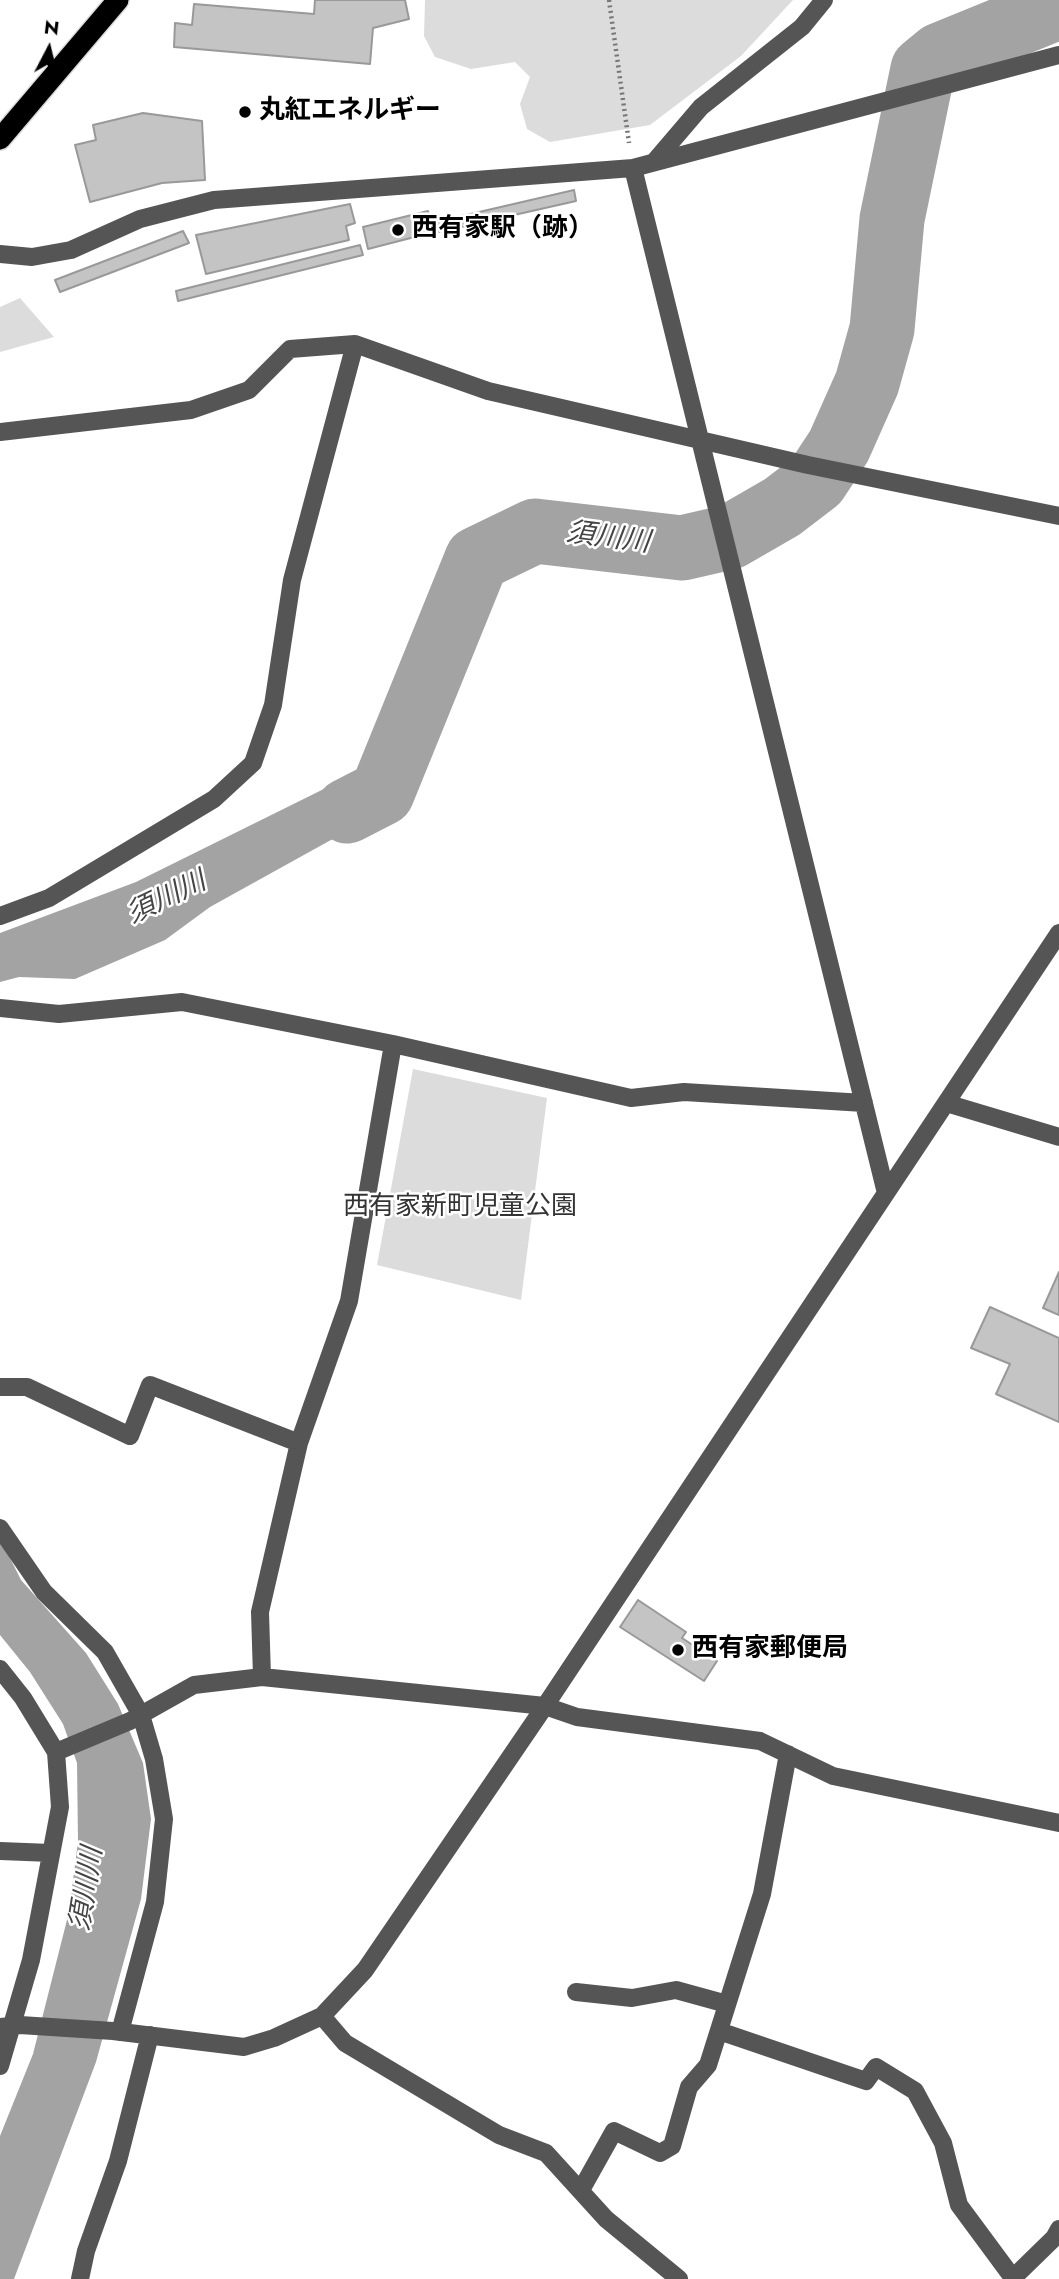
<!DOCTYPE html>
<html>
<head>
<meta charset="utf-8">
<style>
	body { margin:0 }
	#map { position:relative; width:1059px; height:2279px; overflow:hidden; background:#fff; font-family:Jost,sans-serif }
	canvas { display:block }
	.north { position:absolute; left:14px; top:14px; width:70px; height:70px; -webkit-text-stroke:5px #fff; paint-order:stroke; rotate:7deg; font-size:19px; font-weight:700; line-height:28px; text-align:center; color:#000 }
	.north::after { content:''; display:block; margin:auto; width:24px; height:32px; background:#000; clip-path:polygon(50% 0,100% 100%,50% 72%,0 100%) }
</style>
</head>
<body>
<div id="map">
<canvas width="1059" height="2279"></canvas>
<div class="north">N</div>
</div>
<script>
const context = document.querySelector('canvas').getContext('2d');
context.lineJoin = 'round';
function fillPath(path, color) { context.fillStyle = color; context.fill(path, 'evenodd'); }
const toPath = rows => new Path2D(rows.map(r => 'M' + r).join(''));
function stroke(path, color, width, dash) { context.strokeStyle = color; context.lineWidth = width; context.lineCap = dash ? 'butt' : 'round'; context.setLineDash(dash || []); context.stroke(path); }
function write(font, color, halo, rows, align = 'center') {
  context.font = font + ' Jost,"Noto Sans JP",sans-serif'; context.lineWidth = 5; context.setLineDash([]); context.textBaseline = 'middle'; context.strokeStyle = halo; context.fillStyle = color; for (const [text, x, y, turn = 0] of rows) {
    context.save(); context.translate(x, y); context.rotate((+turn || 0) * Math.PI / 180); context.textAlign = isNaN(turn) ? turn : align; if (halo) context.strokeText(text, 0, 0); context.fillText(text, 0, 0); context.restore();
  }
}
fillPath(toPath([
	[425,0,793,0,741,56,650,125,550,142,527,129,520,104,530,77,515,62,471,69,435,57,424,36],
	[20,298,54,337,0,352,0,307],
	[413,1069,547,1098,521,1300,377,1265]
]), '#dcdcdc');
fillPath(toPath([
	[421,733,385,810,210,907,165,940,75,979,19,977,0,982,0,933,136,882,348,777],
	[0,1538,21,1580,86,1653,118,1704,143,1763,151,1819,141,1899,96,2062,14,2279,0,2279,0,2136,33,2054,69,1912,78,1841,77,1763,63,1724,30,1672,0,1635]
]), '#a3a3a3');
stroke(toPath([
	[347,811,382,793,477,559,535,531,682,548,730,537,782,507,816,481,839,446,867,383,882,329,892,219,923,69,940,55,1046,12,1059,3]
]), '#a3a3a3', 65);
const building = toPath([
	[315,0,405,0,409,19,373,28,370,64,174,47,175,23,192,25,194,4,314,14,315,0],
	[143,113,202,121,205,180,162,183,90,202,75,145,96,140,93,125,143,113],
	[574,190,576,201,439,232,436,222,574,190],
	[350,204,355,223,346,226,349,240,206,274,196,235,350,204],
	[428,211,434,232,368,249,363,227,428,211],
	[183,231,189,243,60,292,55,280,183,231],
	[360,245,363,255,178,301,176,291,360,245],
	[1059,1272,1059,1315,1043,1308,1059,1272],
	[990,1307,1059,1338,1059,1422,996,1394,1010,1364,971,1348,990,1307],
	[638,1600,686,1632,682,1638,717,1661,704,1681,620,1627,638,1600]
]);
fillPath(building, '#c4c4c4');
stroke(building, '#999', 2);
const highway = toPath([
	[0,139,118,0]
]);
stroke(highway, '#dbdbdb', 24);
stroke(toPath([
	[609,0,629,143]
]), '#777', 4.5, [2, 3.5]);
stroke(toPath([
	[654,162,701,107,802,27,824,0],
	[633,168,886,1193],
	[0,254,32,257,71,250,140,219,214,200,633,168,1059,55],
	[0,432,191,410,249,390,290,349,355,344,488,391,808,465,1059,516],
	[0,916,49,898,214,799,253,763,273,705,292,580,355,344],
	[0,1008,59,1014,182,1002,393,1044,631,1098,684,1092,864,1103],
	[946,1103,1059,1137],
	[0,1387,27,1387,130,1436,150,1385,299,1443],
	[0,1528,44,1592,105,1652,141,1715,154,1759,164,1819,155,1902,120,2032],
	[0,1669,23,1698,56,1752,60,1807,31,1960,0,2066],
	[262,1677,260,1612,299,1443,349,1301,393,1044],
	[56,1752,130,1721,194,1685,262,1677,545,1706,577,1717,760,1741,833,1776,1059,1823],
	[0,1851,51,1853],
	[576,1992,632,1998,676,1990,727,2004],
	[322,2016,345,2043,499,2135,546,2153,606,2219,679,2279],
	[0,2027,20,2025,113,2031,244,2047,274,2038,322,2016,365,1970,545,1706,1059,933],
	[719,2031,866,2081,876,2067,915,2091,943,2143,959,2205,1013,2278],
	[581,2190,614,2131,660,2153,672,2146,689,2087,708,2065,762,1894,788,1754],
	[80,2279,86,2251,118,2161,150,2035],
	[1012,2279,1054,2238,1059,2229]
]), '#555', 18);
stroke(highway, '#000', 21);
for (const [x, y, r, color] of [
	[245,112,7,"#000"],
	[398,230,7,"#000"],
	[678,1650,7,"#000"]
]) { const dot = new Path2D(); dot.arc(x, y, r, 0, 2 * Math.PI); context.fillStyle = color; context.fill(dot); stroke(dot, '#fff', 2.5); }
write('bold 26px', '#000', '#fff', [
	["丸紅エネルギー",259,112],
	["西有家駅（跡）",412,230],
	["西有家郵便局",692,1650]
], 'left');
write('26px', '#333', '#fff', [
	["西有家新町児童公園",460,1208]
]);
write('italic 28px', '#444', '#fff', [
	["須川川",608,539,7],
	["須川川",167,899,-26],
	["須川川",88,1889,-81]
]);
</script>
</body>
</html>
